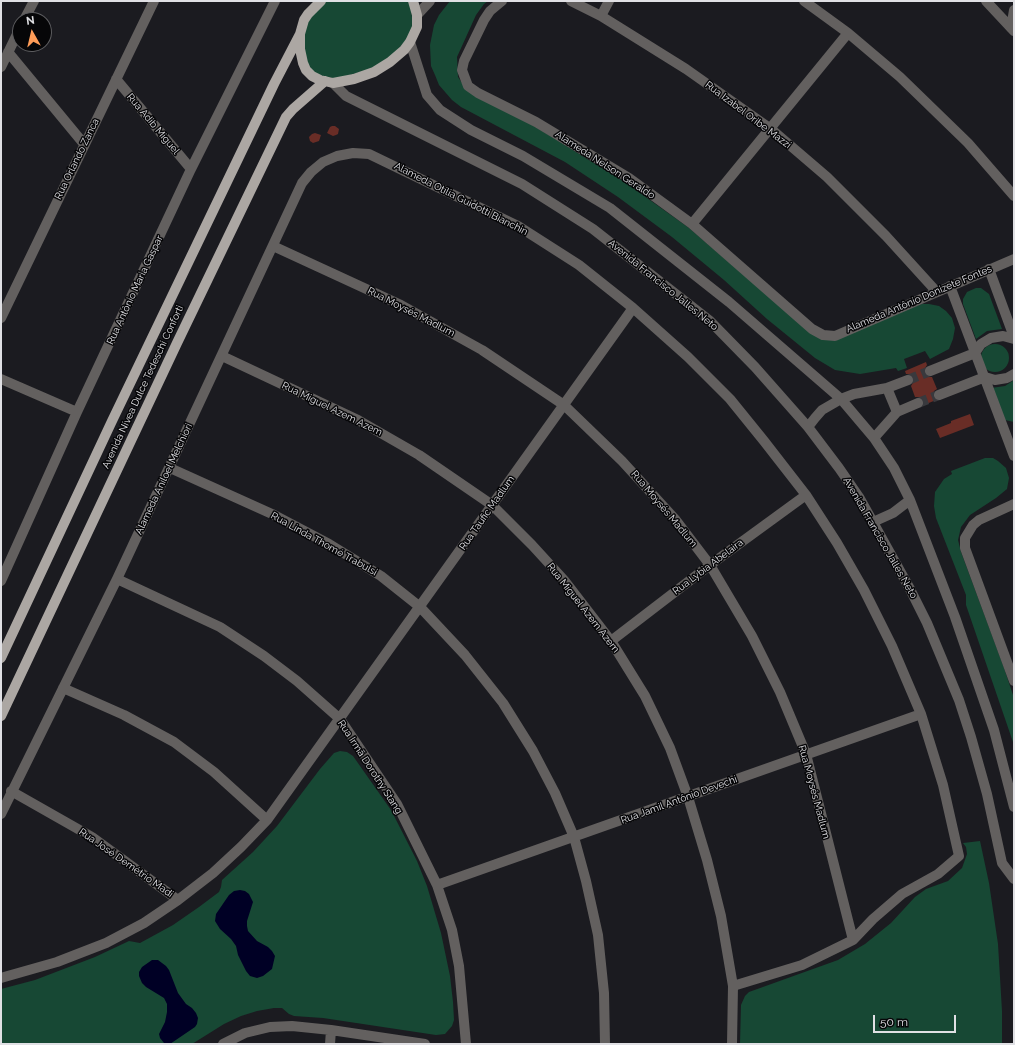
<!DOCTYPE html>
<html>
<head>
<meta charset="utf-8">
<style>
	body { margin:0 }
	#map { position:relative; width:1015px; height:1045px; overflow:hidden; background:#1b1b20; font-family:Raleway,sans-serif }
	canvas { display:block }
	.frame { position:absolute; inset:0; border:2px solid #e0e0e4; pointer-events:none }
	.north { position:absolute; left:12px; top:12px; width:40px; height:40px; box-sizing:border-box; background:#060608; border:1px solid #5d5d60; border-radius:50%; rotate:352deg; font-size:11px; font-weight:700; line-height:16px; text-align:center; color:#e0e0e4 }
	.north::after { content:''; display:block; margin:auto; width:14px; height:18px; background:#fe9c58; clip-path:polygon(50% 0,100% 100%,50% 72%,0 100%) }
	.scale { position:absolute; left:873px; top:1015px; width:83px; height:18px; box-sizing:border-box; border:2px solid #e0e0e4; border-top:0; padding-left:5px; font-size:12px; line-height:14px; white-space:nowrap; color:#e0e0e4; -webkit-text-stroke:3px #060608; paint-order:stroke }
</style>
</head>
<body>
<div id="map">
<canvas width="1015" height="1045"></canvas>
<div class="frame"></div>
<div class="north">N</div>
<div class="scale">50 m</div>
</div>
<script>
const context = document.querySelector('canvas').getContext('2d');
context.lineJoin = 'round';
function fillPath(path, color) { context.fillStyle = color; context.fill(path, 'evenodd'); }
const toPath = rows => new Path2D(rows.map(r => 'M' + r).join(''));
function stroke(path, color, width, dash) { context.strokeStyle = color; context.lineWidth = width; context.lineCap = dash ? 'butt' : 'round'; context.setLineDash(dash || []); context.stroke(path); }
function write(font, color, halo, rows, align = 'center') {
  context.font = font + ' Raleway,sans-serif'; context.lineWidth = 3; context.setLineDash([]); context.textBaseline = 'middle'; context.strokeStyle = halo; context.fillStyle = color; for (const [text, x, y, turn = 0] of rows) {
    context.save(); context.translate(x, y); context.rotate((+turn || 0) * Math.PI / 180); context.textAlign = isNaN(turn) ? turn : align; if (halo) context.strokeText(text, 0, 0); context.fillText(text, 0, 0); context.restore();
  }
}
fillPath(toPath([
	[327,1,409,1,411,8,413,26,407,39,394,54,371,69,336,79,314,74,306,61,303,42,307,21,322,5],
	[450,1,488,1,484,4,476,15,457,57,458,77,464,86,534,126,626,183,689,228,810,332,822,339,922,304,929,304,939,306,946,311,952,318,955,328,953,339,949,349,930,359,925,351,904,359,907,368,898,371,896,368,860,374,835,370,815,358,767,319,724,280,672,237,618,197,565,162,461,107,452,100,439,85,435,75,431,66,430,45,434,25,439,15],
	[976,288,981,288,989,294,1002,329,987,331,976,339,963,304,963,299,967,292],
	'981 358a14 14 0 1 1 28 0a14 14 0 1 1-28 0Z',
	[1014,380,1014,422,1005,420,991,388,1005,386],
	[985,458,993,458,998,461,1006,468,1009,478,1007,489,996,498,970,515,961,527,958,540,961,552,1003,665,1014,698,1014,745,966,605,966,595,936,518,934,506,935,492,944,479,952,474,951,471],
	[340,751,347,752,353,756,391,810,417,861,427,886,441,933,450,976,453,1002,454,1020,452,1026,445,1034,436,1035,323,1018,294,1016,289,1014,282,1008,274,1008,257,1011,241,1016,224,1024,192,1044,1,1044,1,989,35,980,95,957,129,941,140,943,173,925,199,907,219,892,221,887,222,880,253,852,277,826,320,769,334,753],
	[980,841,989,883,998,944,1002,1011,1002,1044,740,1044,741,1005,745,996,749,992,838,960,865,944,891,923,915,897,926,889,948,881,962,868,967,854,966,847,963,843]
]), '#174834');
fillPath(toPath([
	[240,890,245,891,249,894,253,902,247,921,247,926,248,931,257,941,268,947,272,951,275,956,272,969,263,976,257,978,250,976,246,971,238,955,236,946,231,939,220,929,215,921,216,914,229,895,234,891],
	[152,960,158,960,166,966,169,970,178,993,186,1004,192,1008,196,1013,198,1018,197,1024,195,1027,170,1044,164,1043,160,1038,159,1034,165,1022,167,1012,167,1004,164,998,146,987,142,983,139,976,139,972,142,967]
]), '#000025');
fillPath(toPath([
	[332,126,335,126,339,129,338,134,336,135,333,136,327,133,330,127],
	[315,133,321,135,319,141,313,143,310,141,309,137,312,134],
	[926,362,927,365,924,370,924,374,929,377,932,377,937,389,934,391,933,394,936,400,924,405,924,400,919,397,915,397,911,386,914,381,914,377,909,374,906,374,905,371],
	[970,414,974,425,940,438,936,429,951,423,951,421]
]), '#692d26');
stroke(toPath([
	[908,380,930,371],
	[918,403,939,395]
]), '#39393d', 10, [10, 5]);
stroke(toPath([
	[502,1,490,11,484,20,464,61,462,70,468,86,478,93,536,122,629,178,692,224,812,329,823,335,835,336,1014,259],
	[571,1,601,16,686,69,771,129,827,177,886,236,936,291],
	[804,1,848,33,900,77,968,143,1014,196],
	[986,1,1014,31],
	[417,15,430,1],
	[601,16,609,1],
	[24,20,34,1],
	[1011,28,1014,10],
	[410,42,427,95,440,110,471,130,523,156,610,208,729,302,841,399,874,438,894,468,910,500,955,617,994,730,1014,807],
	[8,52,84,144],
	[1,67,20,28],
	[116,79,191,169],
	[333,83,346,96,522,184,593,229,710,321,755,367,808,427,839,468,859,497,910,589,927,623,959,700,971,737,987,794,1002,863,1014,879],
	[692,224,848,33],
	[273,246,401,305,482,350,564,405,622,461,675,519,710,565,752,636,780,692,806,754,853,940],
	[989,269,1014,337],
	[950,286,1014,456],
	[1,318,154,1],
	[222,356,358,420,419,455,492,505,532,545,564,580,611,641,645,696,670,748,688,797,707,860,721,916,733,986,732,1044],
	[930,371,975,353,981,344,991,338,1003,336,1014,339],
	[1,379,77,412],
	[887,388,897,412],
	[939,395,985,377,995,380,1007,378,1014,374],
	[808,427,815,418,822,410,841,399,854,394,887,388,908,380],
	[874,438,897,412,918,403],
	[170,468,272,514,329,544,381,576,420,607,465,655,503,703,533,751,555,793,574,837,586,881,598,935,604,993,605,1044],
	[1014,504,979,520,973,525,965,538,965,548,1014,681],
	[873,522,893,513,910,500],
	[117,579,220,627,264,656,297,681,340,719,397,804,437,885,452,930,459,966,466,1044],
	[1,581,77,412,191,169,275,1],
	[611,641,710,565,806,495],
	[63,688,124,715,174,742,214,772,267,820],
	[11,791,92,837,178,900],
	[1,814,117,579,302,183,311,172,323,162,337,156,353,153,369,154,518,226,579,265,633,308,688,357,730,399,764,441,806,495,837,543,864,590,892,646,921,714,943,785,959,856,938,874,902,894,873,919,853,940,802,965,733,986],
	[437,885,921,714],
	[1,978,57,962,106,943,144,923,178,900,213,873,241,847,267,820,633,308],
	[223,1044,245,1033,270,1027,292,1026,331,1030,425,1044],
	[330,1044,331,1030]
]), '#63605f', 10);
stroke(toPath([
	[321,1,308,14,304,20,300,34,300,49,303,63,306,70,312,76,320,80,333,83,354,79,374,72,390,62,404,50,410,42,417,27,417,15,413,1],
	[1,658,112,421,274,84,300,34],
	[1,716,177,343,286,117,293,109,325,81]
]), '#aca7a3', 10);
write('10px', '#e0e0e4', '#060608', [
	["Rua Izabel Oribe Mazzi",748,115,37],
	["Rua Adib Miguel",153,124,50],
	["Rua Orlando Zanca",77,159,-64],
	["Alameda Nelson Geraldo",605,165,33],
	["Alameda Otília Guidotti Bianchin",461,199,27],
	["Avenida Francisco Jalles Neto",663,285,39],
	["Rua Antônio Maria Gaspar",135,290,-65],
	["Alameda Antônio Donizete Fontes",919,299,-23],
	["Rua Moysés Madlum",411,312,27],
	["Avenida Nívea Dulce Tedeschi Conforti",143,387,-65],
	["Rua Miguel Azem Azem",332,409,26],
	["Alameda Aniloel Melchiori",164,479,-65],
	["Rua Moysés Madlum",664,509,50],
	["Rua Taufic Madlum",487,513,-55],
	["Avenida Francisco Jalles Neto",880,538,60],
	["Rua Linda Thomé Trabulsi",324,544,29],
	["Rua Lybia Abelaira",708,567,-37],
	["Rua Miguel Azem Azem",583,608,52],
	["Rua Irmã Dorothy Stang",370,767,57],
	["Rua Moysés Madlum",814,792,75],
	["Rua Jamil Antônio Devechi",679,800,-20],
	["Rua José Demétrio Madi",126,863,35]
]);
</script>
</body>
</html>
